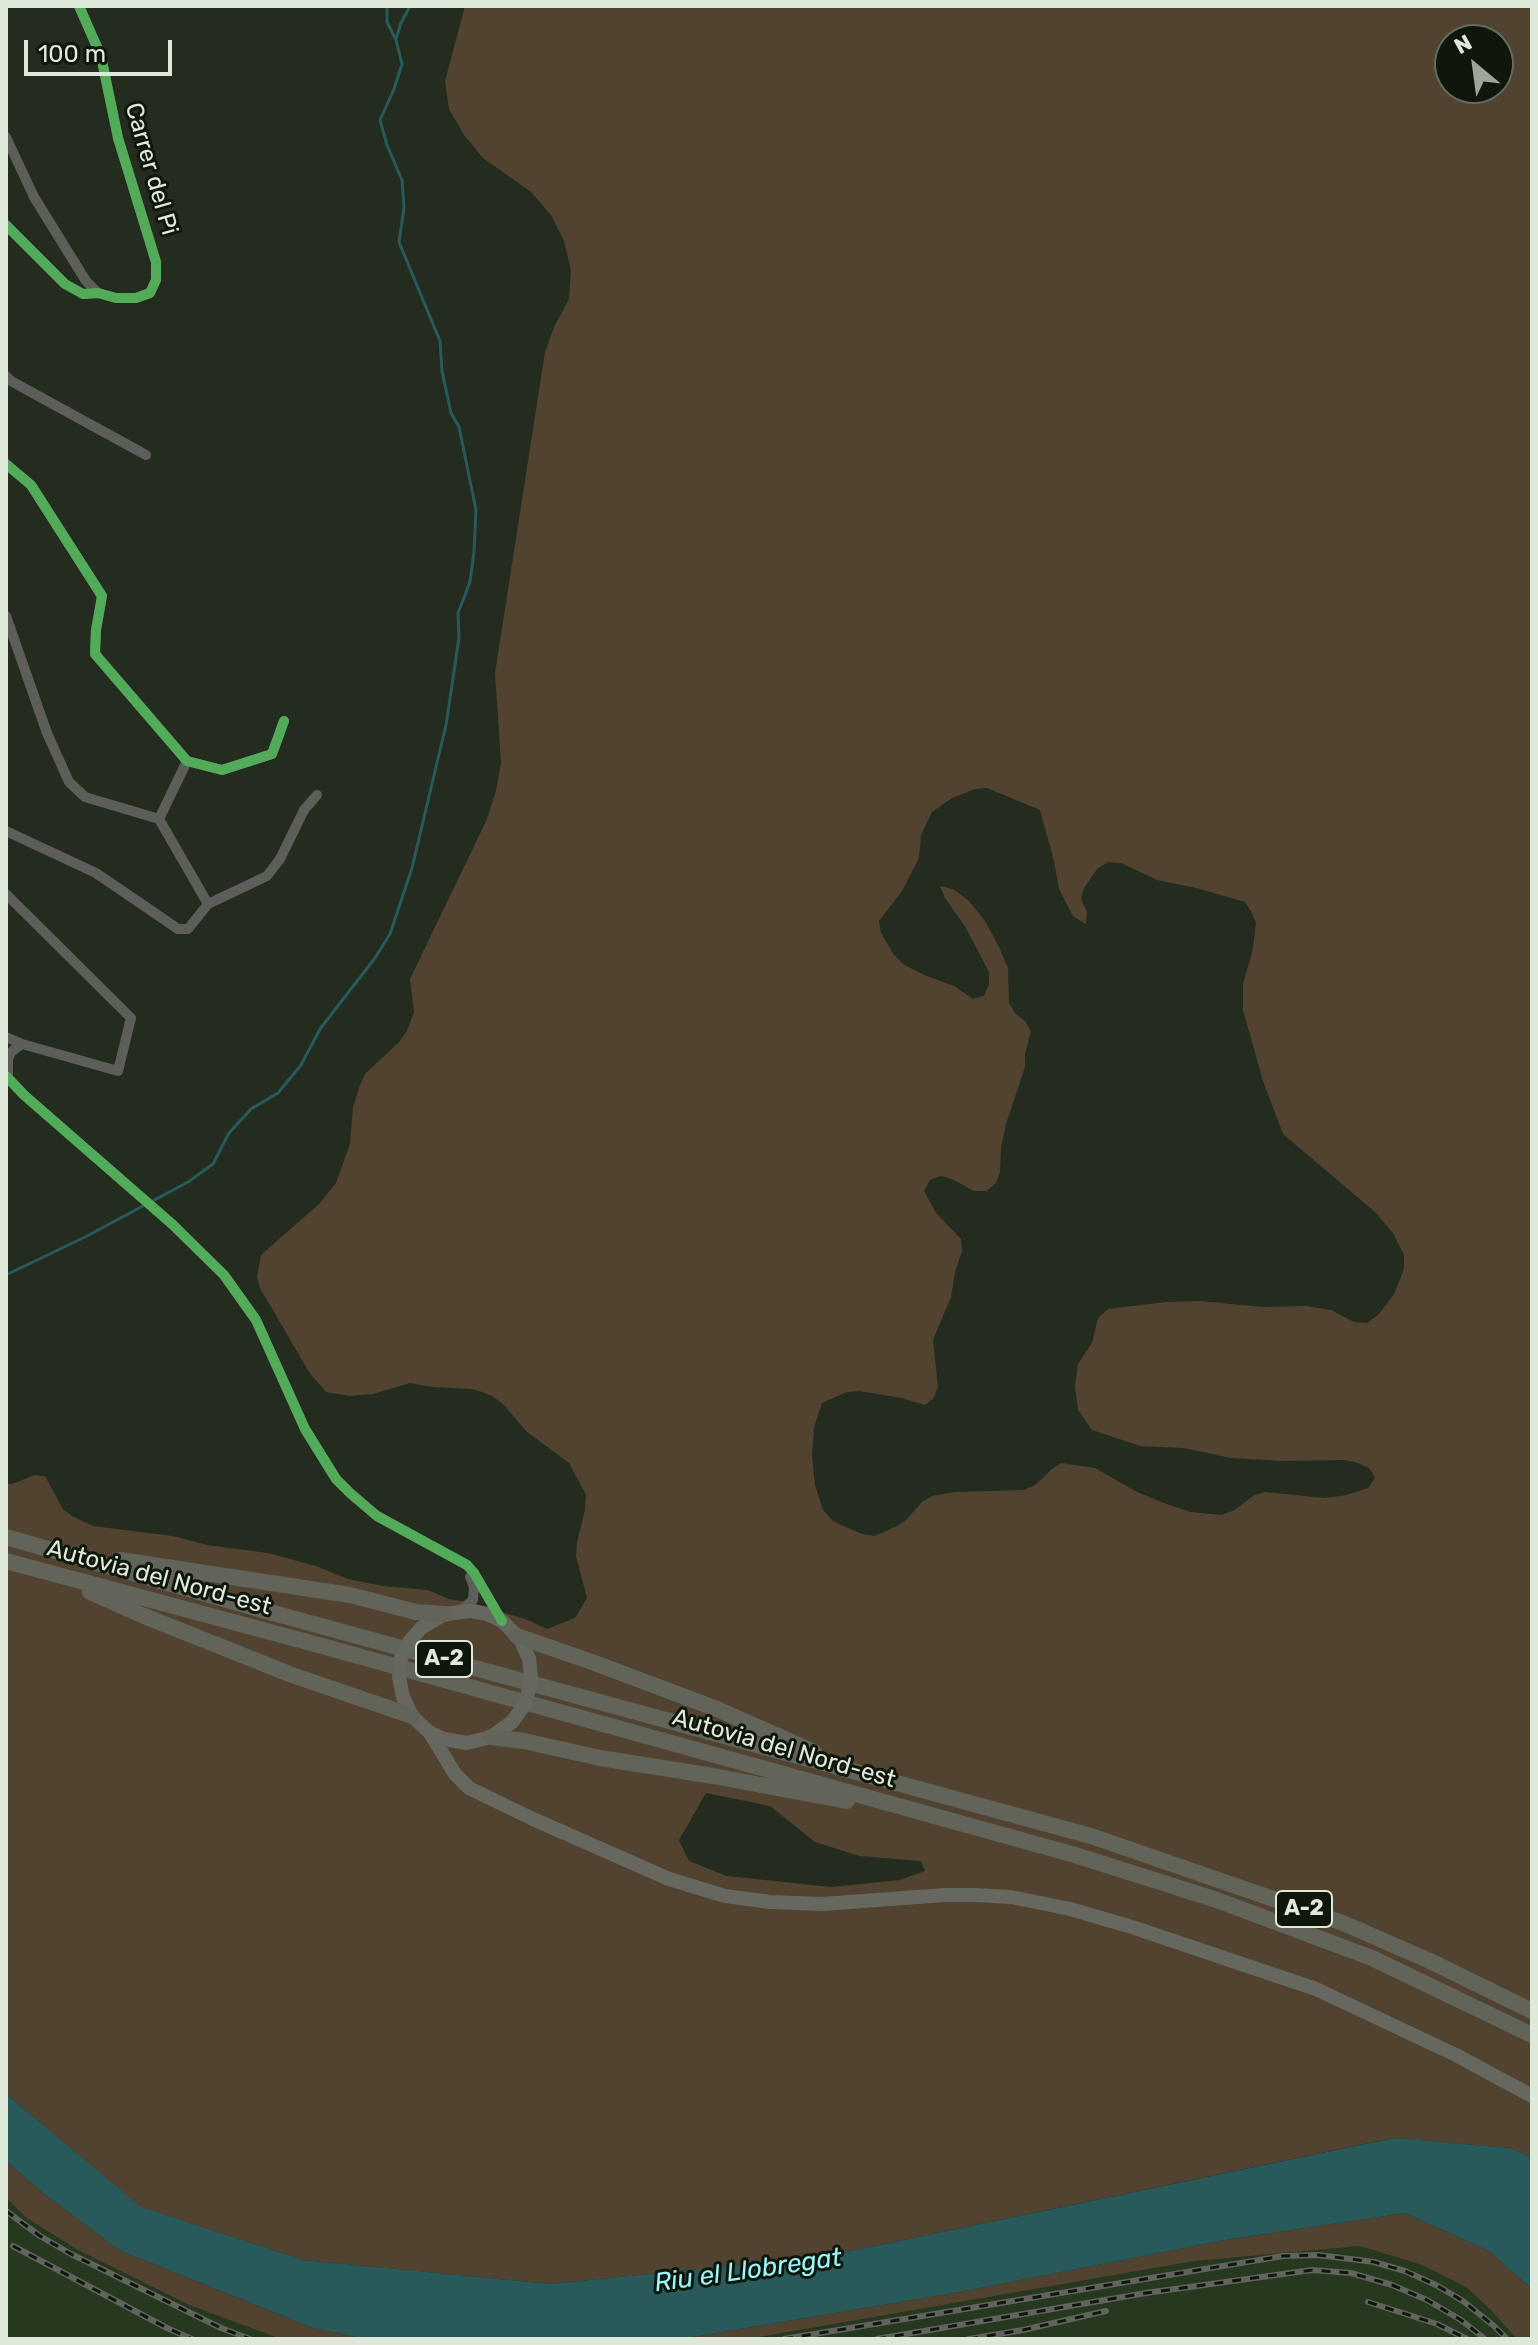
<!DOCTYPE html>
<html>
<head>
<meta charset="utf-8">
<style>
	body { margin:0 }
	#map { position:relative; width:1538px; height:2345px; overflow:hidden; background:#232c1f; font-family:Rubik,sans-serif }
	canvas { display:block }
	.frame { position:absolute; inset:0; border:8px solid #dfe9da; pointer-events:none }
	.north { position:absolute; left:1434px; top:24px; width:80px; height:80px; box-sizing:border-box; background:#0f170c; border:2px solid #626b5e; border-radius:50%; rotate:331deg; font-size:22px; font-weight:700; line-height:32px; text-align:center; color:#dfe9da }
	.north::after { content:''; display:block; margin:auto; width:28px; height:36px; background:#9da799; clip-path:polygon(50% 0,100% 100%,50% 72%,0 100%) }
	.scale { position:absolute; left:24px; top:40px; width:148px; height:36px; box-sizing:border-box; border:4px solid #dfe9da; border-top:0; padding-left:10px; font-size:24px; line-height:28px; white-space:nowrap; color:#dfe9da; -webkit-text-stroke:6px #0f170c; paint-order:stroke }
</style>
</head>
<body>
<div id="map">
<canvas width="1538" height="2345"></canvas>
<div class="frame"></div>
<div class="north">N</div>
<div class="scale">100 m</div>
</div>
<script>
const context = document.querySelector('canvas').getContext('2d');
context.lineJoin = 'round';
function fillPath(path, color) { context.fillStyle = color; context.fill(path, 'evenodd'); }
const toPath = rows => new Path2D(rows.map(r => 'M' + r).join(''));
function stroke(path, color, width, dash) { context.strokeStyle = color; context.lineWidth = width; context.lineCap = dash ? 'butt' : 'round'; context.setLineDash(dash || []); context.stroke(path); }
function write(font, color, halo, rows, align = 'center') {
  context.font = font + ' Rubik,sans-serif'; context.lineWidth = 6; context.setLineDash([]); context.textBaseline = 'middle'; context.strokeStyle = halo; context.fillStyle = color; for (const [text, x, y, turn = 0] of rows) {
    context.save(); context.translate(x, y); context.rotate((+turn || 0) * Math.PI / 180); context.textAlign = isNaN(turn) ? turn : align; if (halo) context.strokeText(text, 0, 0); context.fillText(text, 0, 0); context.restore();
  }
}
fillPath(toPath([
	[6,2198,27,2218,76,2249,189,2305,281,2339,6,2339],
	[1361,2246,1422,2265,1466,2287,1491,2310,1517,2339,748,2339,1195,2261]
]), '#26391e');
fillPath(toPath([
	[465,6,1532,6,1532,2157,1510,2148,1393,2138,827,2256,551,2284,303,2260,140,2207,6,2094,6,1484,13,1484,34,1475,45,1476,63,1509,72,1516,93,1526,173,1536,207,1545,268,1553,316,1566,348,1579,383,1586,428,1590,449,1599,473,1603,528,1620,547,1629,575,1618,587,1598,576,1556,577,1543,585,1509,586,1495,569,1463,527,1432,503,1404,492,1396,482,1392,471,1389,432,1387,410,1383,373,1394,360,1395,349,1396,326,1392,309,1372,260,1288,257,1277,261,1255,319,1204,336,1183,350,1144,353,1107,360,1085,365,1074,399,1042,407,1031,414,1012,410,979,487,819,496,791,501,763,495,673,545,352,555,325,569,299,571,270,564,241,551,215,531,192,483,158,464,135,449,109,445,81],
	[1450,40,1498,40,1498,88,1450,88],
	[987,788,1040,810,1054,861,1059,889,1073,916,1086,924,1087,912,1081,899,1084,888,1098,868,1108,862,1121,863,1157,880,1196,888,1245,902,1252,913,1256,923,1253,949,1243,984,1243,1010,1263,1081,1283,1134,1375,1212,1393,1233,1404,1255,1404,1269,1394,1294,1378,1315,1367,1323,1354,1322,1331,1310,1307,1306,1263,1307,1200,1301,1166,1302,1108,1309,1098,1318,1092,1343,1078,1364,1075,1386,1078,1410,1092,1430,1140,1446,1184,1448,1231,1458,1281,1461,1345,1460,1358,1463,1369,1468,1375,1478,1368,1488,1347,1495,1324,1498,1265,1492,1253,1496,1235,1510,1221,1515,1191,1512,1169,1505,1137,1492,1095,1468,1061,1463,1052,1469,1035,1485,1024,1490,954,1492,932,1496,922,1502,906,1520,897,1526,875,1536,862,1534,841,1525,832,1520,823,1510,815,1485,812,1456,814,1428,822,1403,847,1392,859,1391,901,1398,925,1405,934,1398,938,1387,933,1340,951,1297,955,1272,962,1251,961,1239,936,1213,924,1191,930,1180,941,1176,952,1179,974,1191,987,1191,996,1183,1000,1172,1001,1148,1006,1124,1025,1067,1025,1054,1031,1031,1025,1021,1015,1013,1009,1003,1008,968,998,945,985,921,968,900,953,889,940,886,945,898,966,928,989,972,989,984,984,996,973,999,954,986,924,975,903,964,894,955,881,933,879,921,902,891,919,858,921,835,932,812,952,798,975,789],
	[706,1793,770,1806,815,1842,859,1856,921,1861,925,1871,900,1880,831,1887,727,1876,689,1861,679,1840],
	[6,2161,43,2193,119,2250,313,2328,366,2339,281,2339,189,2305,76,2249,27,2218,6,2198],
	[1405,2213,1489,2251,1532,2289,1532,2339,1517,2339,1491,2310,1466,2287,1422,2265,1360,2246,1195,2261,748,2339,681,2339,959,2292,1225,2240]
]), '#51432f');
fillPath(toPath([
	[6,2094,141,2207,303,2260,551,2284,827,2256,1394,2138,1510,2148,1532,2157,1532,2289,1489,2251,1405,2213,1225,2240,959,2292,681,2339,366,2339,313,2328,119,2250,43,2193,6,2161]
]), '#285a5c');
stroke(toPath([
	[396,39,401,23,410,6],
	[6,1275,85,1237,188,1182,213,1164,229,1133,251,1109,278,1093,301,1065,320,1029,375,958,390,934,412,868,446,725,459,638,458,613,470,582,474,552,476,510,459,427,451,413,442,371,440,341,399,242,404,208,402,180,387,145,380,120,394,89,402,64,396,40,387,22,387,6]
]), '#285a5c', 3);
stroke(toPath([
	[6,137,34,197,86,281,98,293],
	[6,225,65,284,83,294,98,293,116,298,136,298,150,293,156,280,156,262,118,138,101,56,79,6],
	[6,376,11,381,146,455],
	[6,464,31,485,102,596,96,630,95,654,187,761,222,770,272,754,284,721],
	[6,616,47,733,69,782,85,797,159,819],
	[187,761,159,819,208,904],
	[6,831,96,873,178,929,188,929,208,904,267,876,280,859,304,810,317,795],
	[6,894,131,1018,118,1071,22,1044,6,1037],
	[6,1076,24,1095,172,1224,224,1275,256,1320,305,1429,336,1479,350,1493,377,1516,467,1565,474,1573,501,1620],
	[8,1078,8,1059,11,1052,22,1044],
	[461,1610,473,1600,474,1587,470,1577]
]), '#5d5e59', 10);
stroke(toPath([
	[421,1628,445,1614,471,1611,487,1614,502,1621,513,1632,521,1641,529,1659],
	[403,1697,412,1716,430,1733,455,1774,469,1788,533,1819,669,1879,725,1896,770,1902,823,1904,945,1895,975,1895,1011,1897,1070,1909,1132,1927,1316,1989,1456,2055,1532,2096],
	[431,1733,444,1739,467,1743,491,1737,512,1722]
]), '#666860', 14);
stroke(toPath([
	[6,1537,273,1613,1091,1836,1343,1923,1430,1961,1532,2011],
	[120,1560,350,1595,416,1612,445,1614],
	[6,1561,315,1644,1075,1855,1214,1899,1372,1958,1532,2035],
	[90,1592,144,1616,292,1675,412,1716],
	[517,1636,592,1662,717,1709,814,1752],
	[491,1737,524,1741,600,1758,713,1776,847,1801]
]), '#62645a', 16);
const rail = toPath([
	[6,2211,40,2236,71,2254,221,2328,250,2339],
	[13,2246,167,2328,192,2339],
	[1368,2302,1437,2324,1467,2339],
	[784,2339,1283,2256,1318,2255,1374,2262,1405,2271,1436,2285,1463,2301,1494,2326,1507,2339],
	[877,2339,1146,2293,1312,2270,1351,2273,1392,2285,1427,2300,1461,2320,1485,2339],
	[969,2339,1023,2330,1106,2311]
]);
stroke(rail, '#60645d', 6);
stroke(rail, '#0f170c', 3, [9]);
stroke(toPath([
	[403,1697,399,1677,401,1658,409,1642,421,1628],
	[512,1722,526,1703,531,1677,529,1659]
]), '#666860', 14);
stroke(toPath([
	[6,225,65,284,83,294,98,293,116,298,136,298,150,293,156,280,156,262,118,138,101,56,79,6],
	[6,464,31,485,102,596,96,630,95,654,187,761,222,770,272,754,284,721],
	[6,1076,24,1095,172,1224,224,1275,256,1320,305,1429,336,1479,350,1493,377,1516,467,1565,474,1573,502,1621]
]), '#51ab58', 10);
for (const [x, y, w] of [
	[444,1659,56],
	[1304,1909,56]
]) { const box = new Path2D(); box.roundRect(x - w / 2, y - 18, w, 36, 6); context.fillStyle = '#0f170c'; context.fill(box); stroke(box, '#dfe9da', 2); }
write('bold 22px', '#dfe9da', null, [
	["A-2",444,1659],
	["A-2",1304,1909]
]);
write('24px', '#dfe9da', '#0f170c', [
	["Carrer del Pi",151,169,74],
	["Autovia del Nord-est",159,1578,15],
	["Autovia del Nord-est",784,1749,16]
]);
write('italic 26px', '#9cf6fb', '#0f170c', [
	["Riu el Llobregat",748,2271,-8]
]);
</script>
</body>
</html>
